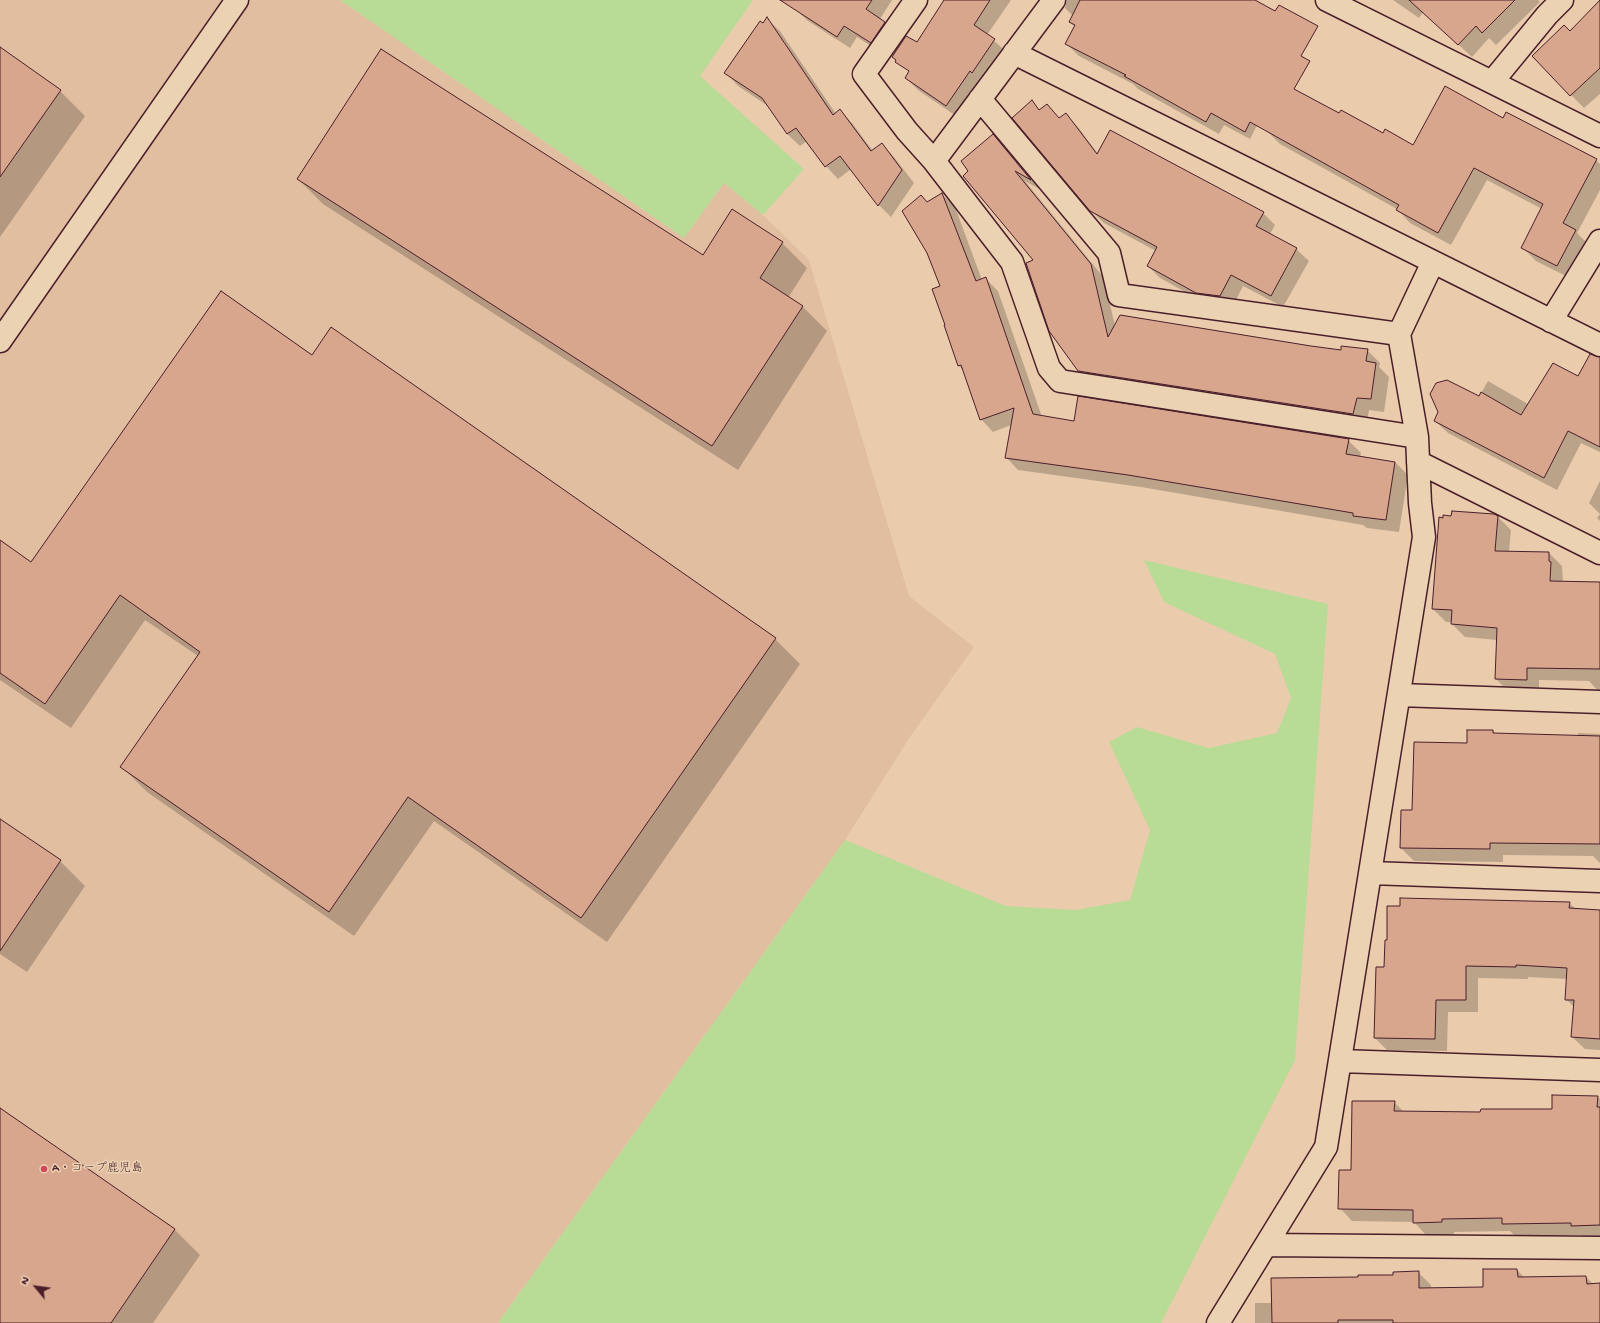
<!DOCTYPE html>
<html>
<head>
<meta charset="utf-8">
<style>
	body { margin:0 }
	#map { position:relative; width:1600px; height:1323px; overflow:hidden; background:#eaccad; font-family:"Gochi Hand",sans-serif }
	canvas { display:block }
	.north { position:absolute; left:16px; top:1267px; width:40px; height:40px; -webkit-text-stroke:3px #ebd2b3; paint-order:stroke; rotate:299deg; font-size:11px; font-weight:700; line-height:16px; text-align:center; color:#4a1f2b }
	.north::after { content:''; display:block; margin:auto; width:14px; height:18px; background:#4a1f2b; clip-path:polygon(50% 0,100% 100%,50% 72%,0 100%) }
</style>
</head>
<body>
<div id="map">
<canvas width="1600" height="1323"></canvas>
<div class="north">N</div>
</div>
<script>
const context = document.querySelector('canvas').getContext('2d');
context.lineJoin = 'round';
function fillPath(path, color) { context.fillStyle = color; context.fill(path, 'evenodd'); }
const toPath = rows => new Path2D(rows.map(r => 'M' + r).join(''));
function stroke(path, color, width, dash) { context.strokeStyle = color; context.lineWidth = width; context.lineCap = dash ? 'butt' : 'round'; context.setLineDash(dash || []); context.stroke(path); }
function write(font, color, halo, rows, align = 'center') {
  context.font = font + ' "Gochi Hand","Klee One",sans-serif'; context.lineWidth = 3; context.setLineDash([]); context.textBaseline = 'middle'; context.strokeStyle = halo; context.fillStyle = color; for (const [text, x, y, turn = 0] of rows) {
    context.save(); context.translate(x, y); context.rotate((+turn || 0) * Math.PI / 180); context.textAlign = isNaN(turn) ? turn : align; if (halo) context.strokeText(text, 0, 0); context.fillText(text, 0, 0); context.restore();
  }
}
fillPath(toPath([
	[0,0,340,0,684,238,724,183,763,215,809,260,909,596,974,647,910,737,845,840,498,1323,0,1323]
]), '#e2bea1');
fillPath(toPath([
	[340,0,753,0,700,76,804,169,763,215,724,183,684,238],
	[1144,560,1328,604,1295,1060,1161,1323,498,1323,845,840,1006,906,1076,910,1130,900,1150,830,1109,742,1137,727,1209,748,1277,733,1291,698,1275,654,1164,602]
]), '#b8db96');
fillPath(toPath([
	[801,0,892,0,880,19,897,35,883,54,857,37,850,48,808,21,795,9],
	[950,0,1011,0,987,35,1007,52,959,118,918,90,906,78,910,72,904,67],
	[1067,0,1253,0,1304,33,1250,139,1224,125,1219,134,1138,89,1133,84,1079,56,1066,43,1075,27,1070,22,1073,16,1065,8],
	[1393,0,1538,0,1540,2,1496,45,1489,38,1472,57,1423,12,1419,18],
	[1600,2,1600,94,1584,108,1533,56,1571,32],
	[767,19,780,31,836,114,840,111,852,123,873,151,882,144,894,157,914,183,891,217,879,205,851,169,838,179,826,166,807,141,800,146,787,134,768,106,738,86,726,73],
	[0,49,60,91,85,116,0,237],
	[1032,102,1040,110,1047,105,1060,119,1065,115,1078,127,1098,154,1263,213,1275,225,1270,234,1296,249,1309,261,1283,307,1243,286,1232,308,1209,305,1160,278,1148,266,1156,251,1104,223,1091,211],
	[1340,115,1413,146,1503,119,1596,160,1600,164,1600,190,1577,233,1588,244,1570,278,1536,261,1523,248,1542,209,1487,180,1451,245,1410,223,1397,209,1280,144,1267,131],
	[993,135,1006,148,1041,190,1025,181,1104,278,1115,326,1341,351,1367,350,1380,363,1379,367,1389,377,1384,412,1369,410,1366,427,1092,384,1079,371,1034,261,970,171],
	[298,179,703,256,782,243,807,268,788,298,802,306,827,331,738,470,323,204],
	[942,194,955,207,982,280,986,279,998,291,1042,417,1075,423,1348,440,1361,453,1360,457,1395,462,1408,475,1399,532,1367,528,1363,525,1141,487,1018,470,1006,457,1011,425,993,432,981,419,964,371,959,366,945,326,947,325,942,286,921,196,928,203],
	[313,356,775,639,800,664,607,942,434,821,354,936,147,792,122,767,198,656,145,620,71,728,0,680,0,542,31,563],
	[1600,377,1600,452,1581,443,1557,490,1448,433,1435,421,1479,397,1488,381,1528,404,1579,378],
	[1600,481,1600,521,1597,518,1600,514,1589,503],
	[1498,517,1511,530,1509,552,1549,553,1562,566,1563,582,1600,583,1600,693,1589,681,1539,680,1539,693,1509,692,1496,679,1497,640,1465,637,1452,624,1452,622,1446,622,1433,609],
	[1493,731,1495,734,1578,736,1578,733,1600,734,1600,863,1593,856,1503,855,1503,862,1414,861,1401,848,1413,811,1468,744],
	[0,821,60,861,85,886,27,972,0,954],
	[1569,903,1576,909,1600,911,1600,1050,1585,1049,1572,1037,1574,1007,1567,1000,1568,979,1528,977,1528,979,1478,978,1478,1012,1448,1012,1447,1051,1387,1050,1375,1038,1385,968],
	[1597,1097,1600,1099,1600,1238,1585,1238,1582,1235,1515,1236,1510,1231,1454,1232,1454,1235,1426,1235,1414,1222,1352,1221,1340,1208,1352,1171,1394,1102,1404,1112,1481,1113,1553,1110],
	[0,1109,175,1230,200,1255,153,1323,0,1323],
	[1517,1270,1525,1278,1586,1277,1594,1285,1600,1323,1255,1323,1255,1303,1272,1303,1359,1278,1418,1272,1431,1285,1431,1289,1484,1288]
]), '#0003');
const building = toPath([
	[780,0,872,0,866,9,885,22,871,43,844,26,837,37,780,0],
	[944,0,990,0,974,25,995,39,972,73,970,71,946,106,905,78,909,71,895,62,896,60,892,57,906,36,917,42,944,0],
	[1080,0,1255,0,1275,11,1279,5,1318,26,1301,56,1310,61,1294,89,1339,113,1341,110,1383,133,1385,129,1413,145,1445,86,1503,118,1506,112,1597,159,1563,223,1576,230,1557,266,1521,248,1543,204,1474,168,1438,233,1396,210,1399,205,1250,122,1245,132,1211,113,1206,122,1124,76,1126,75,1065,44,1075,25,1069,22,1080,0],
	[1409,0,1515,0,1482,33,1476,26,1458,45,1409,0],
	[1600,0,1600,68,1570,96,1532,56,1564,25,1570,31,1600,0],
	[767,17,833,115,840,109,871,151,882,143,902,170,878,206,840,156,825,167,796,128,787,134,762,98,724,73,760,21,763,23,767,17],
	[0,47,61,90,0,177,0,47],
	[381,49,703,255,732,209,783,242,760,278,803,306,712,446,297,179,381,49],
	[1032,100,1039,110,1047,104,1059,118,1066,113,1097,154,1110,130,1264,212,1256,226,1297,248,1271,296,1231,275,1220,296,1196,293,1147,266,1157,247,1090,211,1012,118,1032,100],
	[993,134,1031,180,1015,171,1091,264,1108,337,1120,315,1311,346,1341,350,1341,346,1368,349,1366,361,1376,363,1371,399,1357,398,1353,414,1078,371,1049,331,1026,263,1033,260,963,176,968,171,961,161,993,134],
	[942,193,976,281,986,277,1033,414,1074,421,1078,396,1349,439,1346,454,1395,462,1386,520,1353,516,1353,513,1128,475,1005,458,1014,408,980,420,961,365,958,366,944,325,945,325,932,289,940,286,927,253,902,211,921,195,927,202,942,193],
	[221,291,312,355,331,327,776,638,581,918,408,797,329,912,120,767,200,652,120,595,45,704,0,673,0,540,31,562,221,291],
	[1590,354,1600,357,1600,447,1568,431,1544,478,1434,421,1438,412,1430,394,1436,383,1447,380,1479,396,1481,392,1521,415,1553,363,1578,376,1590,354],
	[1452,511,1494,514,1498,516,1495,551,1549,552,1549,561,1551,562,1550,581,1600,582,1600,669,1527,668,1527,680,1495,679,1497,628,1451,624,1452,610,1432,609,1439,517,1443,518,1443,515,1451,516,1452,511],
	[1467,730,1493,730,1493,733,1600,736,1600,844,1490,843,1490,849,1400,848,1401,810,1412,810,1414,742,1467,743,1467,730],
	[0,819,61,860,0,951,0,819],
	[1400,898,1570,902,1569,908,1600,910,1600,1039,1571,1037,1574,1000,1565,1000,1567,968,1516,965,1516,967,1466,966,1466,1000,1436,1000,1435,1039,1374,1038,1376,967,1384,967,1385,940,1387,940,1387,906,1400,906,1400,898],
	[1552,1095,1598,1096,1597,1107,1600,1107,1600,1225,1571,1226,1571,1223,1502,1224,1502,1218,1442,1219,1442,1222,1413,1223,1413,1210,1338,1209,1339,1170,1351,1170,1352,1101,1395,1101,1394,1111,1480,1112,1481,1109,1552,1109,1552,1095],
	[0,1108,175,1229,111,1323,0,1323,0,1108],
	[1483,1269,1517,1269,1518,1277,1586,1276,1587,1284,1600,1283,1600,1323,1393,1323,1393,1320,1338,1320,1338,1323,1272,1323,1271,1278,1358,1277,1358,1275,1393,1275,1393,1272,1419,1271,1419,1288,1483,1287,1483,1269]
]);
fillPath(building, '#d8a68d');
stroke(building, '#4a1f2b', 1);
const minor = toPath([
	[916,0,864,74,907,131,934,161,1012,262,1049,368,1060,381,1417,437],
	[1327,0,1600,136],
	[1014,53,1600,345],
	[1492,82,1547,15,1562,0],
	[980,99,1109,253,1119,295,1399,334],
	[934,161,1054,0],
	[1551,321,1600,241],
	[0,341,237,0],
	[1418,462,1600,553],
	[1399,695,1600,702],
	[1370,873,1600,881],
	[1340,1061,1600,1070],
	[1266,1245,1600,1248],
	[1218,1323,1326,1147,1424,537,1420,503,1417,437,1399,334,1433,262]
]);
stroke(minor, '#4a1f2b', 25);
stroke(minor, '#ebd2b3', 22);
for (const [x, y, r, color] of [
	[44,1169,4,"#d1495b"]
]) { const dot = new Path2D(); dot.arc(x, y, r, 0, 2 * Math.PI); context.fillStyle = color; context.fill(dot); stroke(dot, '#ebd2b3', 1.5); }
write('12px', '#4a1f2b', '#ebd2b3', [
	["A・コープ鹿児島",52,1169]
], 'left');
</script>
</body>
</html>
